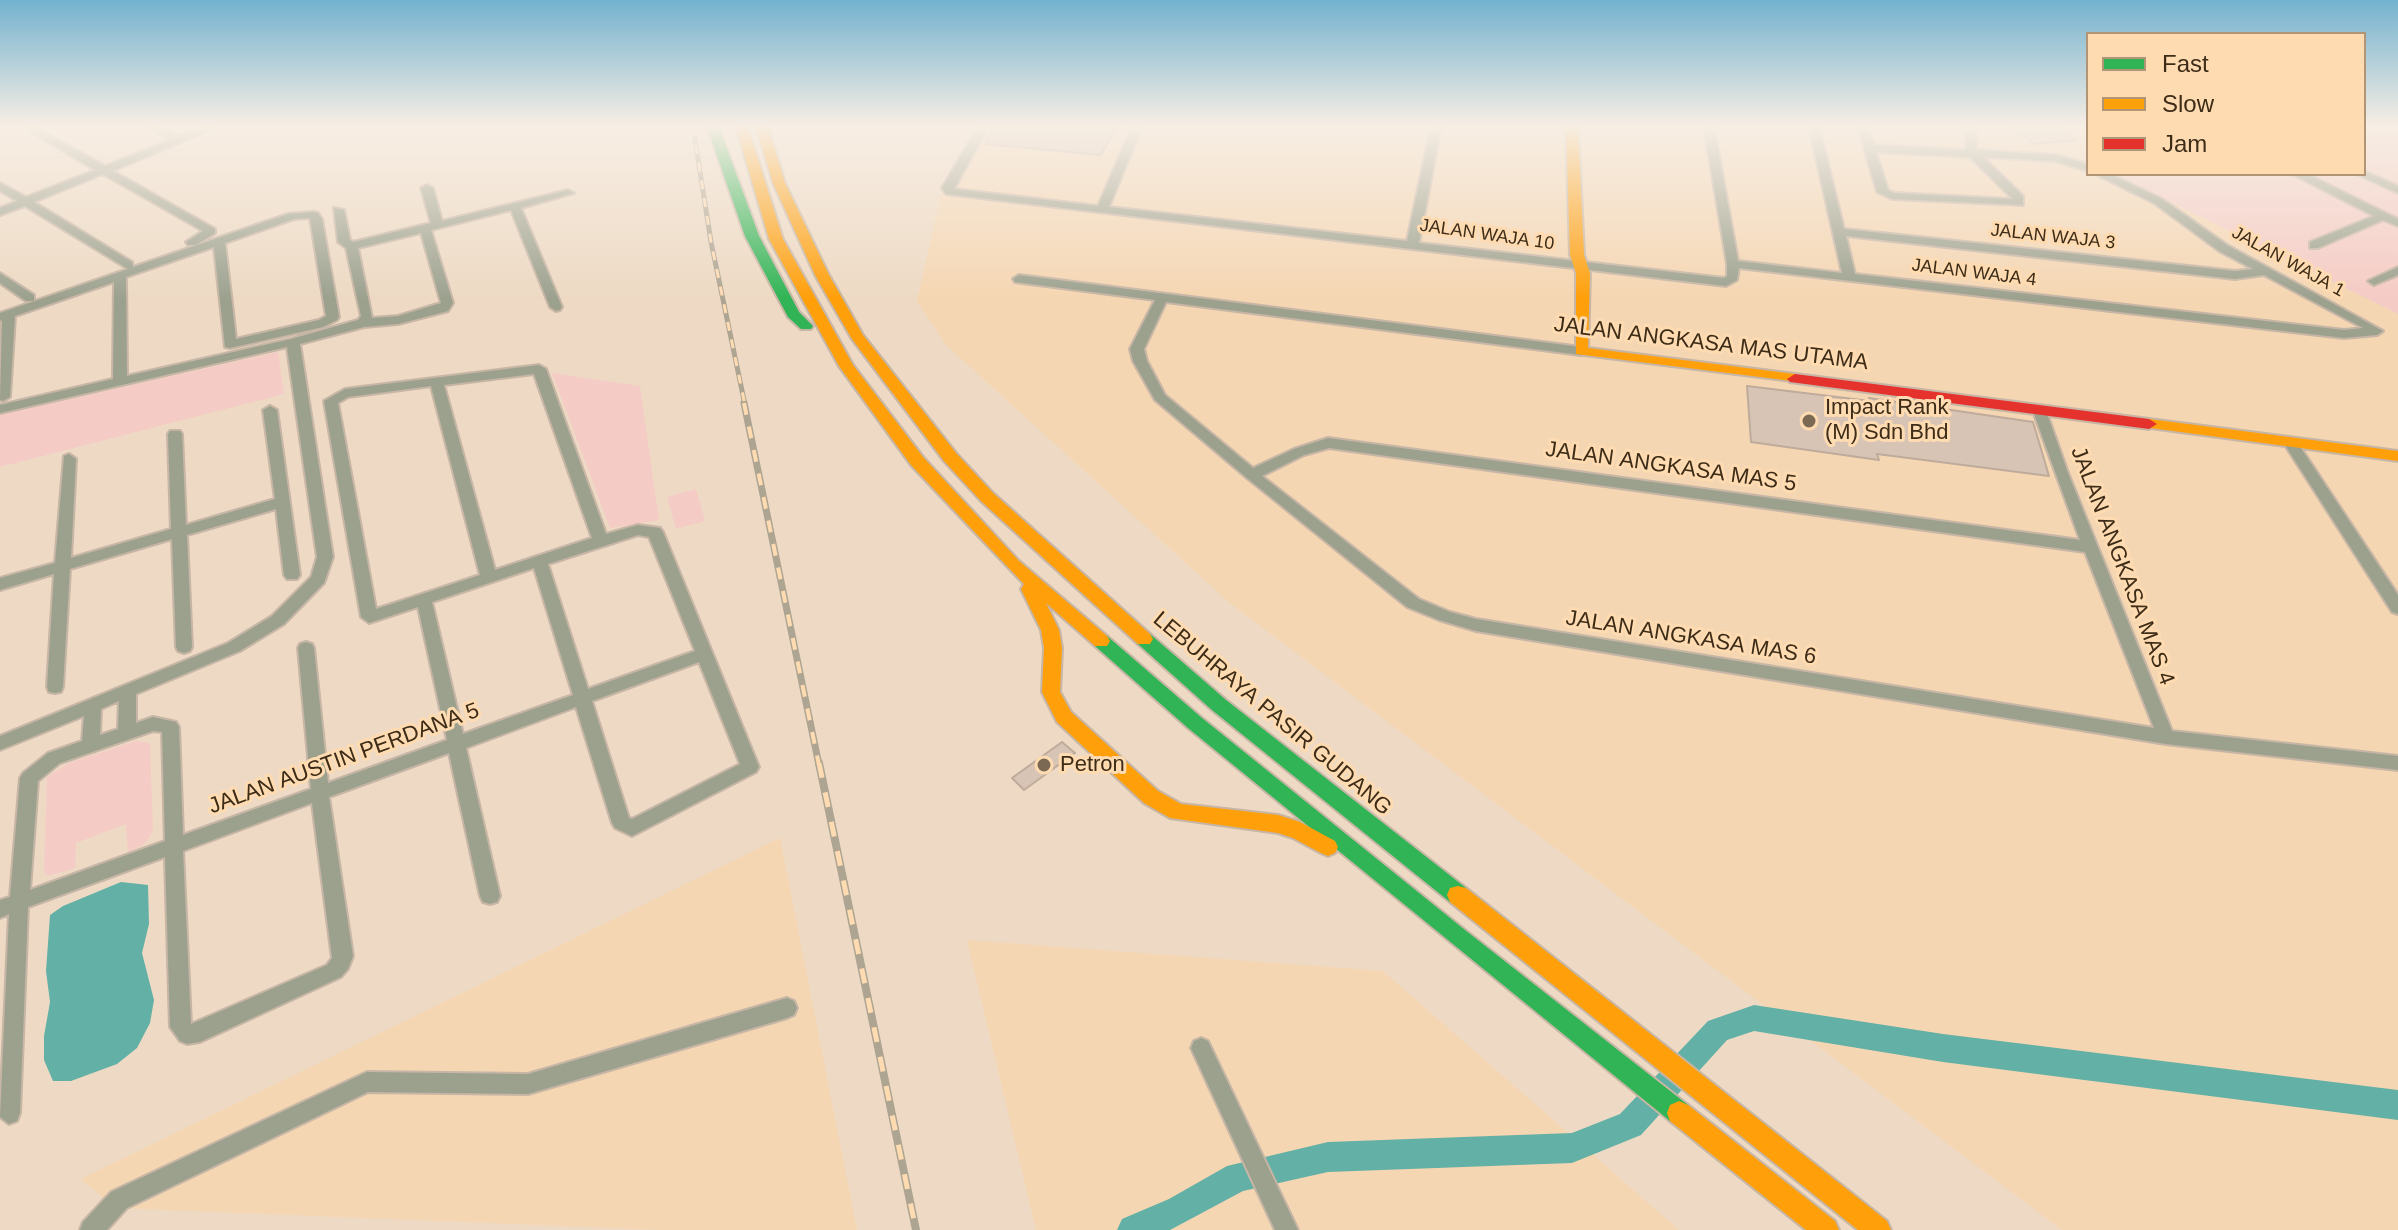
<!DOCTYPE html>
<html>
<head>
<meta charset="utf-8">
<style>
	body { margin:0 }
	#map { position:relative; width:2398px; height:1230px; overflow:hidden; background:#eedac4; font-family:Arial,sans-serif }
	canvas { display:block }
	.legend { position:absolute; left:2086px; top:32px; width:280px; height:144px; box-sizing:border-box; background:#ffdbb2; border:2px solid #b19574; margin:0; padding:10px 14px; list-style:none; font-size:24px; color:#3d2c17 }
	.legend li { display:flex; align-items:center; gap:16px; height:40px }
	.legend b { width:40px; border:2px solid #b19574 }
</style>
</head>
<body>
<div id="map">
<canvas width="2398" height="1230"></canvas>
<ul class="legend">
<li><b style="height:10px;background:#30b455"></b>Fast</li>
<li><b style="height:10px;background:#ff9f0a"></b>Slow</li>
<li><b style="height:10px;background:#e5322d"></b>Jam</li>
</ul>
</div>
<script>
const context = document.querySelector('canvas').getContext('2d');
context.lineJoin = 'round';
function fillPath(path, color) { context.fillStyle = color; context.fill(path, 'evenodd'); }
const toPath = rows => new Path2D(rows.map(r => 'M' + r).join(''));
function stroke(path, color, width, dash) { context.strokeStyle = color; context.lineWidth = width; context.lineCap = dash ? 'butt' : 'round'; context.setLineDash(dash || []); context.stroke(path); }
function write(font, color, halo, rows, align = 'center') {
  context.font = font + ' Arial,sans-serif'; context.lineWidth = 6; context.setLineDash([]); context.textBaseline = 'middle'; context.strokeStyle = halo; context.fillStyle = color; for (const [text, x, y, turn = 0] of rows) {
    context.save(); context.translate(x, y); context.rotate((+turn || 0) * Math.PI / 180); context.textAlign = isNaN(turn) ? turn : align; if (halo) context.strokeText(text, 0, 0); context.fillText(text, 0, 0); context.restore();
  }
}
fillPath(toPath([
	[984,127,2088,127,2088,174,2114,174,2398,314,2398,1230,2062,1230,1231,604,946,345,917,301,941,194],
	[780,838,857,1230,661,1230,116,1208,81,1179],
	[967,940,1383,971,1679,1230,1036,1230]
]), '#f5d6b2');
fillPath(toPath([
	[2364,127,2398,127,2398,314,2114,174,2364,174],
	[278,352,284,394,0,467,0,415],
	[552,373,640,386,659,520,610,528],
	[696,489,705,521,676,529,667,497],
	[136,741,150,743,153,831,145,844,128,853,126,824,76,843,75,868,48,876,44,872,47,777,69,763]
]), '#f5cbc5');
fillPath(toPath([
	[121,882,148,885,149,924,142,953,154,1000,150,1023,137,1048,117,1064,71,1081,53,1081,44,1060,44,1036,50,1002,46,971,50,915,63,906]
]), '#63b0a6');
fillPath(toPath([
	[1754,1005,1943,1034,2398,1090,2398,1120,1943,1062,1754,1031,1727,1040,1641,1135,1572,1163,1328,1172,1243,1191,1170,1230,1117,1230,1122,1219,1169,1199,1227,1166,1328,1142,1572,1133,1620,1114,1708,1021,1754,1005]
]), '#63b0a6');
const building = toPath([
	[994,127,1117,127,1101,155,985,144,994,127],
	[2011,127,2058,127,2076,140,2034,144,2011,127],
	[1747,386,1870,401,1869,398,2033,422,2049,476,1877,454,1879,460,1751,442,1747,386],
	[1062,742,1075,753,1024,790,1012,778,1062,742]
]);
fillPath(building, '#d8c4b4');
stroke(building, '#bfab9b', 2);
const street = toPath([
	[23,127,35,127,105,166,170,140,148,127,160,127,179,136,203,127,217,127,113,171,215,229,215,233,196,245,188,245,186,242,203,231,103,174,34,202,132,262,133,267,288,214,314,212,318,213,322,219,339,317,337,320,323,327,230,348,225,347,214,247,126,277,127,376,291,339,358,320,361,316,346,248,338,242,334,208,344,210,350,240,353,242,431,223,421,188,427,185,433,188,442,221,568,190,574,193,521,208,562,307,560,310,556,311,550,307,511,210,431,230,453,303,448,311,398,324,364,327,300,344,333,557,324,583,284,624,240,651,136,694,136,723,153,717,176,722,179,727,183,835,311,789,298,648,300,644,306,642,312,644,314,648,328,783,447,740,418,607,369,623,361,617,324,401,345,389,539,365,546,369,606,534,638,525,660,528,663,532,759,767,756,772,632,836,615,828,612,823,576,707,466,748,500,896,497,902,490,904,483,902,480,896,449,753,329,797,353,956,348,969,341,977,200,1042,187,1044,180,1041,170,1027,165,857,28,907,20,1113,17,1121,9,1124,0,1117,9,914,0,918,0,900,10,897,20,778,23,773,48,753,82,741,84,716,0,750,0,736,228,643,272,616,311,577,317,557,287,347,0,413,0,405,113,379,114,282,15,316,10,397,3,401,0,400,2,320,0,321,0,313,128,269,25,206,0,215,0,208,17,201,0,191,0,183,26,197,95,170,23,127],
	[310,218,326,316,319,320,236,339,225,243,294,219,310,218],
	[421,233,441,303,398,316,372,318,358,248,421,233],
	[534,374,592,538,495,570,444,385,534,374],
	[431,386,480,575,376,609,338,403,348,397,431,386],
	[638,535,649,537,695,651,588,689,548,564,638,535],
	[534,568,573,695,463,734,432,602,534,568],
	[699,662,740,764,632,819,629,818,592,701,699,662],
	[119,701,118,729,100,735,101,709,119,701],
	[153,731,162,732,165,841,30,890,38,781,60,763,153,731],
	[312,803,332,958,327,965,191,1024,183,851,312,803],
	[978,127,988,127,954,189,1098,206,1132,127,1142,127,1109,207,1407,241,1431,127,1441,127,1419,243,1724,278,1727,276,1727,264,1704,127,1714,127,1738,261,1842,273,1809,127,1819,127,1844,229,2235,271,2253,269,2219,251,2154,203,2095,174,2110,174,2162,199,2227,245,2383,331,2377,335,2344,338,1739,268,1737,280,1726,286,946,194,942,188,978,127],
	[1846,236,2235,279,2264,275,2363,328,2344,330,1855,274,1846,236],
	[1858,127,1868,127,1874,145,1966,150,1966,127,1976,127,1976,150,2056,155,2088,164,2088,171,2055,161,1983,157,2023,196,2023,205,1892,199,1877,192,1858,127],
	[1876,152,1970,157,2013,199,1894,193,1888,190,1876,152],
	[2364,171,2398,186,2398,193,2356,174,2364,174,2364,171],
	[2292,174,2307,174,2398,219,2398,226,2383,220,2318,248,2310,248,2310,242,2374,216,2292,174],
	[2398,267,2398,275,2374,285,2368,281,2398,267],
	[0,273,34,295,34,301,26,301,0,283,0,273],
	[1019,275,1581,347,1588,351,1581,355,1166,302,1144,349,1147,361,1165,395,1253,468,1294,449,1328,438,2080,540,2033,411,2035,408,2045,408,2068,473,2172,731,2398,756,2398,770,2166,744,1476,631,1439,620,1407,607,1247,478,1155,400,1133,361,1130,349,1155,300,1015,282,1013,279,1019,275],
	[1329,448,2085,552,2154,728,1476,619,1450,612,1419,599,1262,476,1304,455,1329,448],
	[270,406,277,410,300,575,297,579,287,579,284,575,276,509,187,535,192,647,190,651,184,653,178,651,176,647,172,539,70,569,63,687,61,692,55,693,49,692,47,687,54,574,0,590,0,578,55,563,64,456,69,454,76,459,71,558,171,529,168,434,170,431,180,431,182,434,186,525,275,499,263,410,270,406],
	[2290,437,2295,439,2398,595,2398,614,2392,612,2283,442,2290,437],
	[787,998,794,1001,797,1008,794,1015,787,1018,528,1094,368,1092,127,1208,107,1230,80,1230,83,1222,111,1192,367,1072,528,1074,787,998],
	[1201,1038,1208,1041,1298,1230,1275,1230,1191,1048,1194,1041,1201,1038]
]);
const fast = toPath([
	[707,127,719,127,759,236,799,312,813,326,811,329,801,329,788,317,745,236,707,127],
	[1144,632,1150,634,1226,700,1466,888,1469,895,1466,902,1458,904,1450,902,1212,710,1138,644,1135,639,1138,634,1144,632],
	[1101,634,1107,636,1202,718,1465,930,1688,1105,1691,1113,1688,1121,1679,1125,1670,1121,1188,728,1095,646,1092,641,1095,636,1101,634]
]);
const slow = toPath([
	[736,127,748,127,783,239,853,365,923,457,1019,561,1107,636,1110,641,1107,646,1095,646,1046,603,1059,630,1062,648,1060,692,1071,712,1158,791,1181,804,1278,815,1300,822,1335,841,1338,847,1335,853,1328,856,1321,853,1293,838,1278,833,1170,818,1144,803,1057,722,1042,692,1044,648,1041,630,1021,589,1024,584,911,465,839,366,769,239,736,127],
	[756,127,768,127,785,183,829,275,863,335,956,453,993,493,1150,634,1153,639,1150,644,1138,644,981,501,944,461,852,339,815,275,773,183,756,127],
	[1566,127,1578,127,1584,255,1590,273,1588,348,1795,374,1803,379,1800,382,1576,354,1576,273,1570,255,1566,127],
	[2149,419,2398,451,2398,461,2143,427,2141,424,2149,419],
	[1458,886,1466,888,1887,1221,1891,1230,1858,1230,1450,902,1447,895,1450,888,1458,886],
	[1679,1101,1688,1105,1835,1221,1839,1230,1806,1230,1670,1121,1667,1113,1670,1105,1679,1101]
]);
const jam = toPath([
	[1795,374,2149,419,2157,424,2149,429,1790,382,1787,379,1795,374]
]);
stroke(street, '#c7b6a5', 4);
stroke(fast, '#c7b6a5', 4);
stroke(slow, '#c7b6a5', 4);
stroke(jam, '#c7b6a5', 4);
fillPath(street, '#9ca18e');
fillPath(fast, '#30b455');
fillPath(slow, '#ff9f0a');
fillPath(jam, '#e5322d');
const railFar2 = toPath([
	[693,127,711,242,745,405]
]);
const railFar1 = toPath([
	[744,403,819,765]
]);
const rail = toPath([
	[819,763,916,1230]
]);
stroke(railFar2, '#ada492', 5);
stroke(railFar1, '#ada492', 7);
stroke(rail, '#ada492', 8);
stroke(railFar2, '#ffdbb2', 3, [9]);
stroke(railFar1, '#ffdbb2', 4, [12]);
stroke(rail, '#ffdbb2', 5, [15]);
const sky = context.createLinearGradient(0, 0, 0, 299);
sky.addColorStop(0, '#73b2ce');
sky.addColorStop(0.42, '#f7eee4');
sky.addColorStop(1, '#f7eee400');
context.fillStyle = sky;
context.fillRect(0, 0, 2398, 299);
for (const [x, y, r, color] of [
	[1809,421,8,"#7b6954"],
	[1044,765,8,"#7b6954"]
]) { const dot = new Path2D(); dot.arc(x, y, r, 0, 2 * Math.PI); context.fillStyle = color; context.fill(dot); stroke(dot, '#ffdbb2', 3); }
write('18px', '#3d2c17', '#ffdbb2', [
	["JALAN WAJA 10",1487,235,8],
	["JALAN WAJA 3",2053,237,6],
	["JALAN WAJA 1",2288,262,29],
	["JALAN WAJA 4",1974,273,7]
]);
write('22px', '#3d2c17', '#ffdbb2', [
	["JALAN ANGKASA MAS UTAMA",1711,344,7],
	["JALAN ANGKASA MAS 5",1671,467,8],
	["JALAN ANGKASA MAS 4",2122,566,69],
	["JALAN ANGKASA MAS 6",1691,638,9],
	["LEBUHRAYA PASIR GUDANG",1272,714,40],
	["JALAN AUSTIN PERDANA 5",344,759,-20]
]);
write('22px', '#3d2c17', '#ffdbb2', [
	["Impact Rank",1825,408],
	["(M) Sdn Bhd",1825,433],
	["Petron",1060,765]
], 'left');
</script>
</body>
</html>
